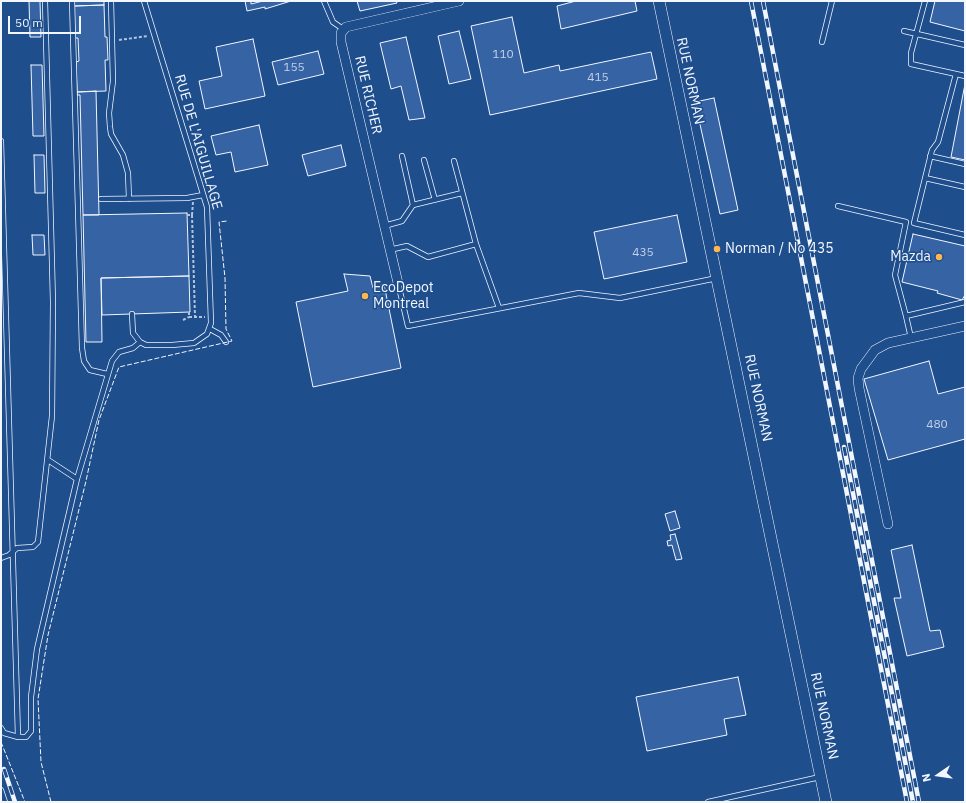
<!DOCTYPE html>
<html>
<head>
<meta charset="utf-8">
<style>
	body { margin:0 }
	#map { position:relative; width:966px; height:803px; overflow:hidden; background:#1f4e8c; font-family:"IBM Plex Sans",sans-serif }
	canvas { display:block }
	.frame { position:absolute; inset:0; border:2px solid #f2f6ff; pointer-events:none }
	.north { position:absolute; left:918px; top:755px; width:40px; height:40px; -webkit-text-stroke:3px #1f4e8c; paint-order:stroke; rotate:257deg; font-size:11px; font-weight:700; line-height:16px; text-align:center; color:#f2f6ff }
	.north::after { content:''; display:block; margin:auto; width:14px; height:18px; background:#f2f6ff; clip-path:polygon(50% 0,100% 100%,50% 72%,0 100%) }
	.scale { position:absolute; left:8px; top:16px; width:73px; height:18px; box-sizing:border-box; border:2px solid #f2f6ff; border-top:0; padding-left:5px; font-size:12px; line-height:14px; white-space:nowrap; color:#f2f6ff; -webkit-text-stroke:3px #1f4e8c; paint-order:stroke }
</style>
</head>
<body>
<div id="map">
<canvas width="966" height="803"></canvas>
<div class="frame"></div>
<div class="north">N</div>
<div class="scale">50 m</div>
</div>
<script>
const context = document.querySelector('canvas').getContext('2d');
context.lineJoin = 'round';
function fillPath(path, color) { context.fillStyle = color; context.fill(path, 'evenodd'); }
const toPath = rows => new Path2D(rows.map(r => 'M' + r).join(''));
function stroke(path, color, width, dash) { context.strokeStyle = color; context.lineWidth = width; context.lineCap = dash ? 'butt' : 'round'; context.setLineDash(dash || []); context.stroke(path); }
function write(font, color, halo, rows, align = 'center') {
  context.font = font + ' "IBM Plex Sans",sans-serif'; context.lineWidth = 3; context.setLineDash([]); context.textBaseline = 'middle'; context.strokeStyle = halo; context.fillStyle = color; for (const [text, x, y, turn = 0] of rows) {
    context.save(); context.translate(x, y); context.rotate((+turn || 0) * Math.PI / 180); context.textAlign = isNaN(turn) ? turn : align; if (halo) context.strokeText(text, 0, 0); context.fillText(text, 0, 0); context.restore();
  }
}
const building = toPath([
	[29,1,40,1,41,37,30,37,29,1],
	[74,1,104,1,104,5,74,6,74,1],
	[245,1,251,1,251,4,263,1,291,1,265,9,265,7,247,11,245,1],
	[357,1,396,1,397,3,360,11,357,1],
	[576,1,635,1,637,11,561,29,557,6,576,1],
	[935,1,965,1,965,31,930,22,935,1],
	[104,5,105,37,107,37,108,60,105,60,106,91,77,92,76,62,79,61,78,38,75,38,74,6,104,5],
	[512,17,524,73,559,65,560,71,651,52,657,79,490,115,471,26,512,17],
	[459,31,471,79,449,84,438,36,459,31],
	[406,37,425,118,409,120,401,86,391,89,380,43,406,37],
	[253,39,265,96,205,109,199,81,222,76,216,47,253,39],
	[318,51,324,74,278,85,272,62,318,51],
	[31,65,42,65,44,136,33,136,31,65],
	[965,84,965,160,951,157,965,84],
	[96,91,99,215,83,215,80,95,77,95,77,92,96,91],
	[714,98,738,210,720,214,695,102,714,98],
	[259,125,268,165,235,172,231,152,216,155,211,136,259,125],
	[341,145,346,166,308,176,302,155,341,145],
	[34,155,44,155,45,193,35,193,34,155],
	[187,213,189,276,101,278,102,342,86,342,83,215,187,213],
	[677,215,687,262,604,279,594,232,677,215],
	[913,234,965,246,965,295,962,300,937,293,938,291,902,282,913,234],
	[32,235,44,235,45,255,33,255,32,235],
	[344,274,370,276,373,288,384,284,401,368,313,387,296,302,348,291,344,274],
	[189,276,190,312,102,315,101,278,189,276],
	[929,361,938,394,965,387,965,439,888,460,864,379,929,361],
	[675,511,680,528,670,531,665,514,675,511],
	[675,534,682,559,676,560,672,545,668,546,667,541,671,540,670,535,675,534],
	[912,545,930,631,940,630,944,647,907,656,894,598,901,598,891,550,912,545],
	[738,677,746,715,724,719,727,735,647,751,636,697,738,677]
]);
fillPath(building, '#3563a3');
stroke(building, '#f2f6ff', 1);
const service = toPath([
	[72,1,82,348,84,361,90,370,107,374],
	[111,1,113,81,109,113,110,127,111,134,123,155,128,173,129,199],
	[324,1,333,22,343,29],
	[925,1,911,53,911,64,965,76],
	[904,31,965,45],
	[822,42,832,1],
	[956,74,938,142,932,150,914,223,965,235],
	[1,141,18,737],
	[402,156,413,205,462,193],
	[930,156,965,164],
	[424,160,435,200],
	[454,161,476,244,499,308],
	[925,178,965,187],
	[101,199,187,198,203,195],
	[838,206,906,222,895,275,906,316],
	[384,226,402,221,413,205],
	[389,250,407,246,428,257,476,244],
	[398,283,408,326,579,293,620,298,717,278],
	[132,314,133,333,140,342,146,345,172,345,194,343,207,334,211,323,207,207,144,1],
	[210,329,221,335,226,342],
	[911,338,906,316,965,302],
	[48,460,77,479],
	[1,558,9,555,17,548,33,547,38,542,52,416,53,302,45,1],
	[1,728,4,733,18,737,26,737,31,731,31,697,37,649,77,479,112,361,119,352,133,348,140,342],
	[1,790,5,802],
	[708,802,820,777]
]);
const minor = toPath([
	[398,283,341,42,341,33,346,27,459,1],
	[888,524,859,388,858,378,861,369,875,350,888,343,965,326]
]);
const tertiary = toPath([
	[659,1,826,802]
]);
stroke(service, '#f2f6ff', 6);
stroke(minor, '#f2f6ff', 10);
stroke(tertiary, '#f2f6ff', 12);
stroke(toPath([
	[119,40,148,36],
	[187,215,192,215,195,317],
	[192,215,193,202],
	[189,312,189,317,205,317],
	[183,320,189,317]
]), '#b3c4dc', 2, [3, 2]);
stroke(service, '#1f4e8c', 4.5);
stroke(minor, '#1f4e8c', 9);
stroke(tertiary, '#1f4e8c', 11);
const rail = toPath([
	[751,1,907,802],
	[763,1,919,802],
	[844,447,913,802],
	[4,769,15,802]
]);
stroke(rail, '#f2f6ff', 4.5);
stroke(rail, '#1f4e8c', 3, [9]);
stroke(toPath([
	[1,742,25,802],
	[51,802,41,762,38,699,48,635,86,481,99,420,119,367,232,341,226,329,225,278,219,222,227,221]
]), '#f2f6ff', 1, [5, 2]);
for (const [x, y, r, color] of [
	[717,249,4,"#ffb74d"],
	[939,257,4,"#ffb74d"],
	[365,296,4,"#ffb74d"]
]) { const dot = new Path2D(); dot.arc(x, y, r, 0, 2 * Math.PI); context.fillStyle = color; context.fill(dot); stroke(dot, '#1f4e8c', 1.5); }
write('12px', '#c3d1e8', null, [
	["110",503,55],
	["155",294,68],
	["415",598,78],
	["435",643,253],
	["480",937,425]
]);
write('14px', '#f2f6ff', '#1f4e8c', [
	["RUE NORMAN",690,81,78],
	["RUE RICHER",368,95,77],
	["RUE DE L'AIGUILLAGE",198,142,74],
	["RUE NORMAN",758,398,78],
	["RUE NORMAN",824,716,78]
]);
write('14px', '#f2f6ff', '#1f4e8c', [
	["Norman / No 435",725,249],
	["Mazda",931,257,"right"],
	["EcoDepot",373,288],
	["Montreal",373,304]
], 'left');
</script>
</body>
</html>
